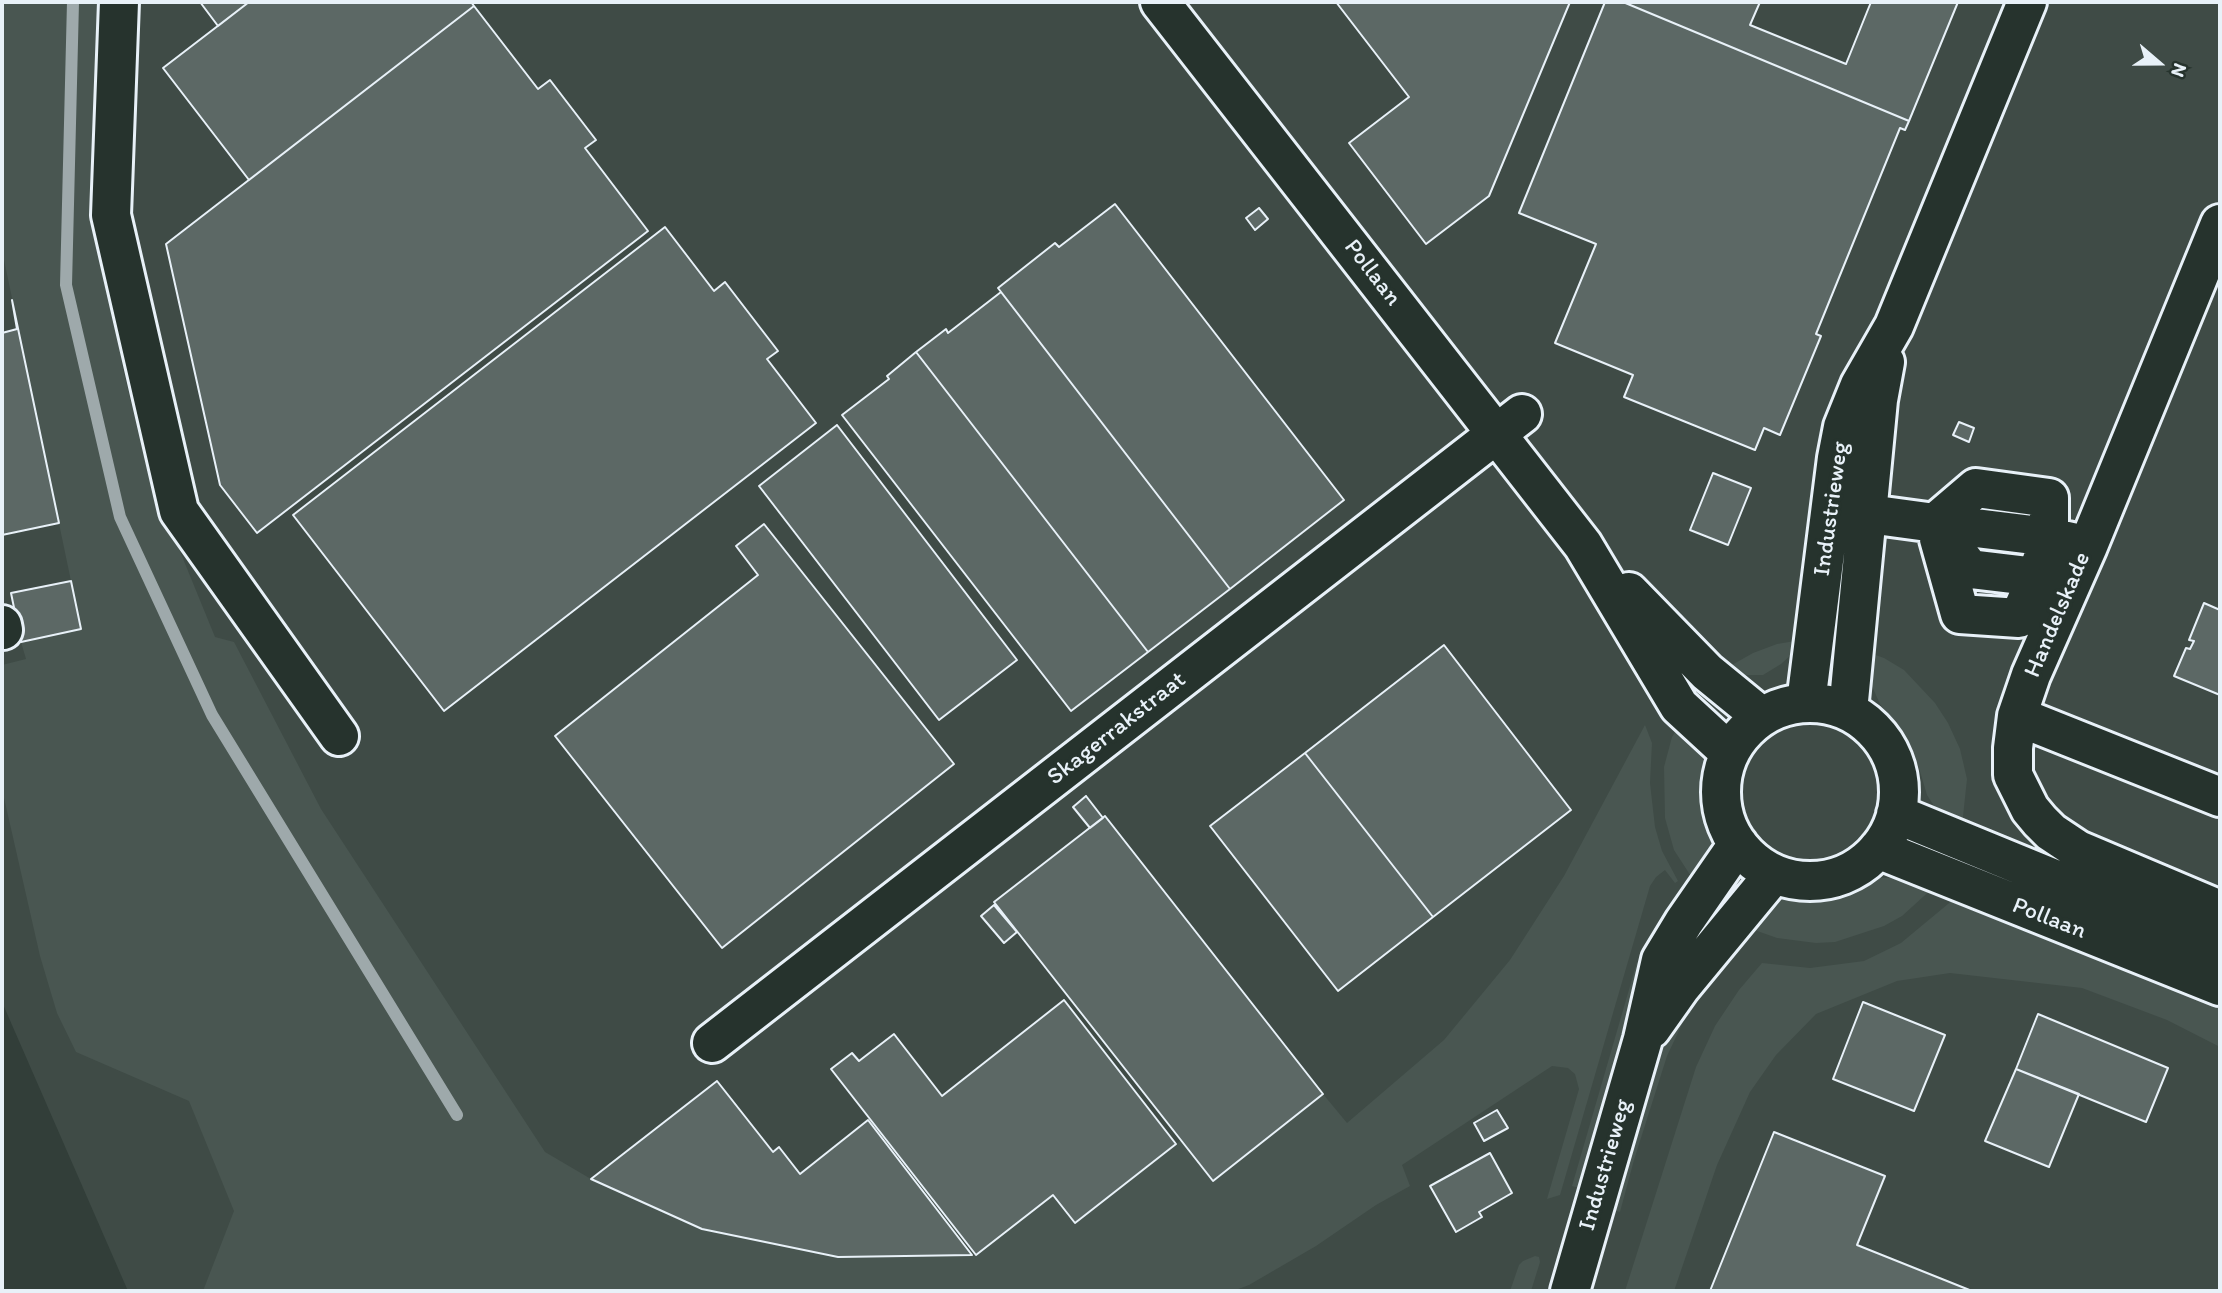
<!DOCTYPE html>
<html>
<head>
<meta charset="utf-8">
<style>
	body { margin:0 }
	#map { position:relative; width:2222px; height:1293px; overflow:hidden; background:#323e39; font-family:Itim,sans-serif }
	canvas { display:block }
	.frame { position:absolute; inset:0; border:4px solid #e8f1f8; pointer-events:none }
	.north { position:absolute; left:2124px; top:28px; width:70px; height:70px; -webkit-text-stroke:5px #26332d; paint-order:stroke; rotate:110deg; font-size:19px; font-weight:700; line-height:28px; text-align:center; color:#e8f1f8 }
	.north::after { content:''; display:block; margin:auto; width:24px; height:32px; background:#e8f1f8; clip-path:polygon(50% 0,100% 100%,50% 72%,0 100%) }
</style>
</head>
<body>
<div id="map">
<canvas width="2222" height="1293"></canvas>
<div class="frame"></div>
<div class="north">N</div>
</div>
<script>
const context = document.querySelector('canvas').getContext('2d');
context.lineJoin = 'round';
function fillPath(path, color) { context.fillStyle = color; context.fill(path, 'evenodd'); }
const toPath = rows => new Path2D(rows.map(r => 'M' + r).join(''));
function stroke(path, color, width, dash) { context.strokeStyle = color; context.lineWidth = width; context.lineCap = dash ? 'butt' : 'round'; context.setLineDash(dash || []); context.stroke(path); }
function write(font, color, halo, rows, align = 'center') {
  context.font = font + ' Itim,sans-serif'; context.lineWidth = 7; context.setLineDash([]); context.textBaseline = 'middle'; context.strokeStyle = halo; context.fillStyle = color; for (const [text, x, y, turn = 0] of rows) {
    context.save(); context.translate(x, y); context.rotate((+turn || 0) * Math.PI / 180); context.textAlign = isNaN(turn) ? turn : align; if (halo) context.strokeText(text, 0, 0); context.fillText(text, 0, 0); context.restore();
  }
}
fillPath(toPath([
	[2,2,2220,2,2220,1291,128,1291,2,1002]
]), '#3f4b46');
fillPath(toPath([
	[2,2,107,2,108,235,122,365,148,473,215,637,234,642,321,809,545,1152,591,1179,702,1229,838,1257,976,1255,1053,1195,1075,1223,1181,1140,1213,1180,1323,1094,1347,1123,1444,1040,1510,960,1564,876,1645,725,1652,743,1650,783,1655,827,1662,851,1678,881,1675,883,1665,870,1656,877,1650,886,1560,1195,1547,1199,1579,1089,1575,1074,1568,1068,1552,1066,1402,1165,1410,1186,1376,1205,1316,1246,1249,1285,1233,1291,203,1291,234,1211,189,1101,76,1052,57,1013,40,956,2,789,2,665,26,659,21,642,81,629,3,255],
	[1801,640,1793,653,1781,664,1763,675,1737,675,1723,670,1753,653,1777,644],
	[1867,652,1884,658,1904,670,1935,703,1948,723,1960,749,1967,779,1962,826,1936,809,1927,795,1919,768,1907,739,1880,704,1867,675],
	[1679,726,1708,761,1714,827,1710,858,1696,884,1674,850,1665,818,1664,767,1672,737],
	[1879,878,1903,878,1935,886,1902,916,1884,926,1835,942,1816,943,1777,938,1746,927,1773,905,1784,899,1838,894],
	[1954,899,2220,1004,2220,1047,2167,1020,2082,988,1950,973,1897,981,1816,1014,1776,1055,1750,1092,1717,1165,1674,1291,1625,1291,1696,1067,1715,1026,1739,990,1762,963,1810,968,1864,961,1901,943],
	[1637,962,1646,966,1579,1188,1572,1186],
	[1684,1006,1691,1012,1683,1022,1667,1056,1634,1160,1620,1212,1612,1210,1658,1058],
	[1535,1256,1539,1257,1540,1262,1531,1291,1510,1291,1519,1265,1523,1261]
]), '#495651');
stroke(toPath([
	[73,2,66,285,120,517,212,715,457,1115]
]), '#9ea9ab', 12);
const building = toPath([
	[200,2,249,2,218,26,200,2],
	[249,2,471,2,474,6,249,180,163,68,249,2],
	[1336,2,1570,2,1489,196,1426,244,1349,143,1409,97,1336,2],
	[1605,2,1623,2,1909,121,1905,130,1900,128,1816,334,1821,336,1780,435,1764,428,1755,450,1624,397,1633,375,1555,343,1596,244,1519,213,1605,2],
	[1623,2,1760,2,1750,25,1846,64,1871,2,1958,2,1909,121,1623,2],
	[474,6,538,89,550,80,596,140,585,148,648,231,257,533,220,485,166,244,474,6],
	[1115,204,1344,500,1230,589,998,288,1055,243,1059,247,1115,204],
	[1259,208,1268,219,1255,230,1246,218,1259,208],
	[665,227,714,291,725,282,778,351,767,359,816,423,444,711,293,515,665,227],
	[1001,292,1230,589,1148,652,916,352,946,329,948,333,1001,292],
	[12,300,59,523,2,535,2,333,17,329,12,300],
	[916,352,1148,652,1071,711,842,415,889,379,887,376,916,352],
	[1959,422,1974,428,1969,442,1953,435,1959,422],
	[837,425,1017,660,939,720,759,486,837,425],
	[1713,473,1751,488,1728,545,1690,530,1713,473],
	[764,524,954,764,722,948,555,736,758,575,736,546,764,524],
	[71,581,81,629,21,642,11,593,71,581],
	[2204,603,2220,610,2220,695,2174,676,2186,648,2190,649,2194,641,2189,640,2204,603],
	[1444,645,1571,810,1433,917,1305,753,1444,645],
	[1305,753,1433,917,1338,991,1210,826,1305,753],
	[1086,796,1103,818,1090,828,1073,807,1086,796],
	[1105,816,1323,1094,1213,1181,994,902,1105,816],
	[994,905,1017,932,1004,943,981,916,994,905],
	[1064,1000,1176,1144,1075,1223,1053,1195,976,1255,831,1069,852,1053,859,1061,894,1034,942,1096,1064,1000],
	[1863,1002,1945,1035,1914,1111,1833,1079,1863,1002],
	[2038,1014,2168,1068,2146,1122,2016,1069,2038,1014],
	[2016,1069,2079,1094,2049,1167,1985,1141,2016,1069],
	[717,1081,773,1152,779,1147,800,1174,868,1120,972,1255,838,1257,702,1229,591,1179,717,1081],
	[1497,1110,1508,1128,1484,1141,1474,1123,1497,1110],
	[1774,1132,1885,1176,1857,1245,1972,1291,1710,1291,1774,1132],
	[1490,1153,1512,1193,1479,1212,1482,1217,1456,1232,1430,1186,1490,1153]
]);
fillPath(building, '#5c6865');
stroke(building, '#e8f1f8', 2);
const minor = toPath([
	[119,2,111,215,179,511,339,736],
	[1160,2,1583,545,1679,706,1730,753],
	[2220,224,2088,546,2031,675,2017,716,2013,748,2013,775,2030,809,2040,821,2051,832,2078,850,2220,910],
	[1832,509,1935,523,1976,488,2049,498,2049,537,2037,577,1970,569,1935,523],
	[1935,523,2049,537,2072,542],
	[1939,539,1960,614,2019,618,2037,577],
	[1629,592,1707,672,1762,717],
	[2,625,3,630],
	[1806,703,1837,458,1843,427,1860,385,1894,326,2027,2],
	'1721 792a89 89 0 1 1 178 0a89 89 0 1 1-178 0Z',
	[1848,711,1878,400,1885,362],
	[2017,716,2220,797],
	[1896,814,2220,947],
	[1878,849,2220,986],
	[1651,1029,1680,988,1774,874],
	[712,1043,1522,414],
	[1570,1291,1643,1039,1661,960,1684,922,1738,844]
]);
stroke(minor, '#e8f1f8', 44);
stroke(minor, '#26332d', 38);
write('24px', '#e8f1f8', '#26332d', [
	["Pollaan",1372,273,52],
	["Industrieweg",1832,509,-82],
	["Handelskade",2058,615,-67],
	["Skagerrakstraat",1117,729,-38],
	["Pollaan",2049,919,21],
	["Industrieweg",1606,1165,-74]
]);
</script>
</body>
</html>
